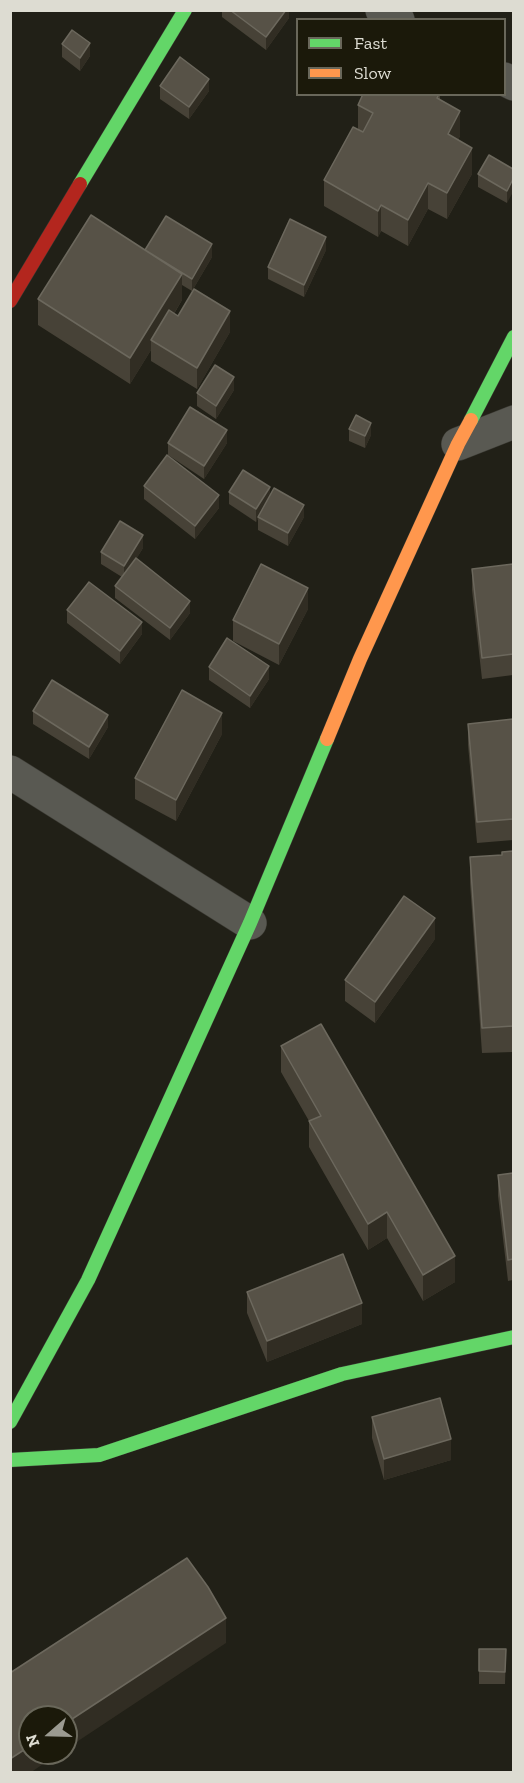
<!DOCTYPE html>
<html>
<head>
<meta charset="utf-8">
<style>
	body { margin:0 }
	#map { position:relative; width:524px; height:1783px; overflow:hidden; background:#212017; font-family:"Zilla Slab",serif }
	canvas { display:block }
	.frame { position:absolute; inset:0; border:12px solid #dddcd2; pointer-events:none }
	.legend { position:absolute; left:296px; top:18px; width:210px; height:78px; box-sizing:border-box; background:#1b190a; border:2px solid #69675a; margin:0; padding:8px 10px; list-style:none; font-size:18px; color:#dddcd2 }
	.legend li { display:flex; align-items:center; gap:12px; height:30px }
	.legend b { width:30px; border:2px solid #69675a }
	.north { position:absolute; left:18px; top:1705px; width:60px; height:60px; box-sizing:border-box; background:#1b190a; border:2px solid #69675a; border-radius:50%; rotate:250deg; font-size:16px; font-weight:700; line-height:24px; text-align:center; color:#dddcd2 }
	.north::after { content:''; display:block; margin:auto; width:21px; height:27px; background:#9b9a91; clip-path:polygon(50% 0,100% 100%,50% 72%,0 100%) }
</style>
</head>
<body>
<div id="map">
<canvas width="524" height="1783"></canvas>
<div class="frame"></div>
<ul class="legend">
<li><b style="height:8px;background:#63d668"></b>Fast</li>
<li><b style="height:8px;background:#ff974d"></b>Slow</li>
</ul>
<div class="north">N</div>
</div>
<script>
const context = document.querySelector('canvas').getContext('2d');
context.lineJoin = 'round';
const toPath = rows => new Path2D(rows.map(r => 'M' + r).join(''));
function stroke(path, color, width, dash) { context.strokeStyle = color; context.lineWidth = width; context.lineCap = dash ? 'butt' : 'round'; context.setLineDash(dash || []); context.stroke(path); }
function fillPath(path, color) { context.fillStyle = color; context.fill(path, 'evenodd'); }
const street = toPath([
	[382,10,398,20],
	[504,79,514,84],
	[458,444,514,422],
	[10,772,250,923]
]);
const fast = toPath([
	[80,184,185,10],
	[471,420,514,337],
	[10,1422,88,1280,250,923,327,739],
	[10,1460,99,1455,342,1374,514,1337]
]);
const slow = toPath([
	[327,739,360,659,458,444,471,420]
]);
const jam = toPath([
	[10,301,80,184]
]);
stroke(street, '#3c3b34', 34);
stroke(fast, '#3c3b34', 15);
stroke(slow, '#3c3b34', 15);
stroke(jam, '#3c3b34', 15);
stroke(street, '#595952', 33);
stroke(fast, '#63d668', 14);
stroke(slow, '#ff974d', 14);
stroke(jam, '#b3261e', 14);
fillPath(toPath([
	[222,10,289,10,289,18,266,50,222,17],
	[62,44,90,56,80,71,62,57],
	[160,86,209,91,189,119,160,99],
	[440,94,440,100,460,136,458,140,472,174,447,219,428,209,408,246,381,231,378,237,324,206,324,180,358,130,358,105],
	[513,169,507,203,478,187,478,174],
	[145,250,212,257,192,291,182,285,182,300,174,314,178,316,230,332,197,389,151,361,151,350,130,384,38,325,38,299],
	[326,250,304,297,268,279,268,267],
	[234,390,216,419,197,406,197,393],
	[349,429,371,435,365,448,349,441],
	[168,443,227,443,204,479,168,455],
	[144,486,219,508,195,539,144,499],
	[229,492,270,496,304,517,288,546,258,530,258,518,256,522,229,504],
	[143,548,136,559,190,613,170,640,115,598,115,586,122,577,101,564,101,552],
	[513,564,513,675,482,679,472,590,472,569],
	[308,609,279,665,233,641,233,620],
	[67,610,142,634,120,664,67,623],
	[209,667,269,679,250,708,209,680],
	[33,711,108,727,89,759,33,724],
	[513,719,513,840,477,843,468,745,468,724],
	[222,734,176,821,135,799,135,778],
	[513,851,513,1052,482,1053,470,883,470,857,502,855],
	[435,939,375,1023,345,1001,345,980],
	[281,1046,455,1282,423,1301,387,1238,368,1250,309,1147,309,1121,281,1072],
	[513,1173,513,1280,508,1281,498,1196,498,1175],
	[247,1292,362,1324,267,1362,247,1313],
	[372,1417,451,1460,384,1480,372,1438],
	[479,1649,506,1649,505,1684,479,1684]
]), '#474237');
fillPath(toPath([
	[286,10,289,10,289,18,266,50,266,37],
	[90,43,90,56,80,71,80,58],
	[209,79,209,91,189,119,189,107],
	[460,111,460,136,448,160,448,134],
	[472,148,472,174,447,219,447,193],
	[513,179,513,192,507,203,507,191],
	[428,183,428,209,408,246,408,220],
	[381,205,381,231,378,237,378,211],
	[326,237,326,250,304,297,304,285],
	[212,244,212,257,192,291,192,279],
	[182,274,182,300,156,343,151,340,151,350,130,384,130,358],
	[230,311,230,332,197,389,197,368],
	[234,377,234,390,216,419,216,406],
	[371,423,371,435,365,448,365,436],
	[227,430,227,443,204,479,204,466],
	[12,459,12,472,10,474,10,461],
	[270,487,270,500,256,522,256,509],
	[219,495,219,508,195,539,195,526],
	[304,505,304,517,288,546,288,533],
	[143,535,143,548,124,579,124,566],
	[308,588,308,609,279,665,279,644],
	[190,601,190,613,170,640,170,628],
	[142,622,142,634,120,664,120,651],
	[269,666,269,679,250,708,250,696],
	[222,713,222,734,176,821,176,800],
	[108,715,108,727,89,759,89,747],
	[435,918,435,939,375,1023,375,1002],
	[387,1212,387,1238,368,1250,368,1224],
	[455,1256,455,1282,423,1301,423,1275],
	[362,1303,362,1324,267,1362,267,1341],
	[451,1439,451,1460,384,1480,384,1459],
	[226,1618,226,1643,66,1749,66,1723],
	[30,1746,30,1753,59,1753,30,1773,10,1773,10,1759]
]), '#312d23');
const building = toPath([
	[230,10,286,10,266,37,230,10],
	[72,30,90,43,80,58,62,44,72,30],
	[180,57,209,79,189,107,160,86,180,57],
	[363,94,439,94,437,98,460,111,448,134,472,148,447,193,428,183,408,220,381,205,378,211,324,180,353,127,363,132,373,113,358,105,363,94],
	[489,155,513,169,513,179,507,191,478,174,489,155],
	[91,215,182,274,130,358,38,299,91,215],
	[166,216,212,244,192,279,145,250,166,216],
	[290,219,326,237,304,285,268,267,290,219],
	[194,289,230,311,197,368,151,340,169,310,178,316,194,289],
	[215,365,234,377,216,406,197,393,215,365],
	[190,407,227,430,204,466,168,443,190,407],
	[356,415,371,423,365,436,349,429,356,415],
	[167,455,219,495,195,526,144,486,167,455],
	[243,470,270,487,256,509,229,492,243,470],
	[274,488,304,505,288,533,258,517,274,488],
	[120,521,143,535,124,566,101,552,120,521],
	[136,558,190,601,170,628,115,586,136,558],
	[261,564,308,588,279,644,233,620,261,564],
	[513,564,513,654,482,658,472,569,513,564],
	[89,582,142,622,120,651,67,610,89,582],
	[227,638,269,666,250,696,209,667,227,638],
	[52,680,108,715,89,747,33,711,52,680],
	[182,690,222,713,176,800,135,778,182,690],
	[513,719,513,819,477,822,468,724,513,719],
	[513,851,513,1026,482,1028,470,857,502,855,502,852,513,851],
	[404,896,435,918,375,1002,345,980,404,896],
	[321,1024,455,1256,423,1275,387,1212,368,1224,309,1121,321,1116,281,1046,321,1024],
	[513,1173,513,1259,508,1260,498,1175,513,1173],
	[343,1254,362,1303,267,1341,247,1292,343,1254],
	[440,1398,451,1439,384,1459,372,1417,440,1398],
	[187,1558,208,1587,226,1618,66,1723,66,1717,30,1717,30,1746,10,1759,10,1673,187,1558],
	[479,1649,506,1649,505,1672,479,1671,479,1649]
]);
fillPath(building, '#575247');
stroke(building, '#6c685d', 1.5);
</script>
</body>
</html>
